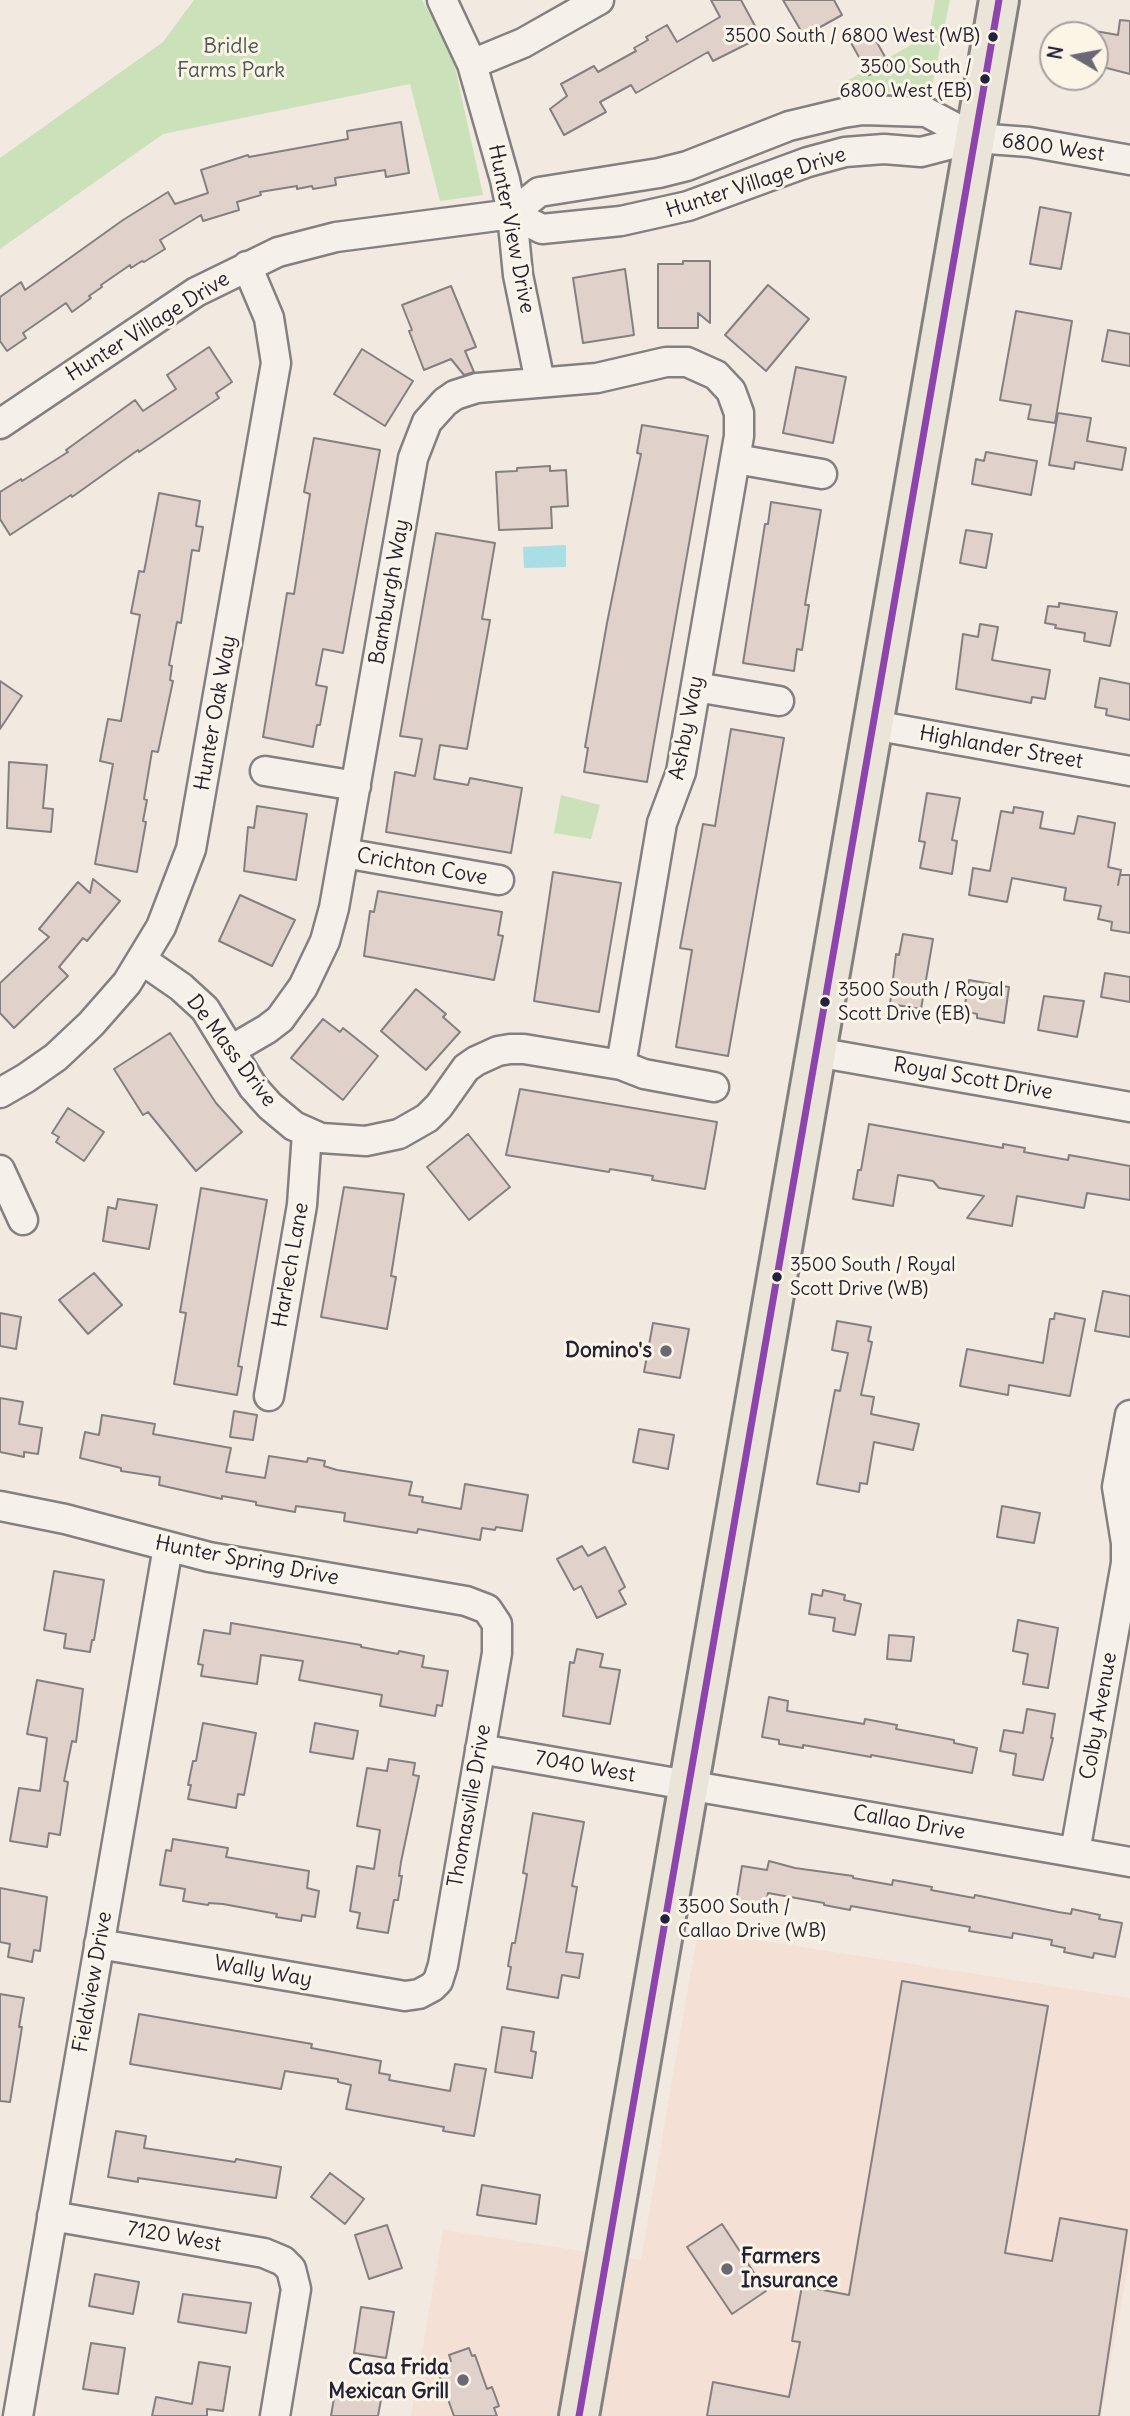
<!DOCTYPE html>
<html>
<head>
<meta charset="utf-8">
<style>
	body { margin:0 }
	#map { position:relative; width:1130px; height:2416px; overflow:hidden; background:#f2e9e0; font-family:Delius,sans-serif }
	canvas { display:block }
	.north { position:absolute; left:1039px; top:21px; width:70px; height:70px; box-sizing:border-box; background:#fcf5e5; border:2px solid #a5a1a1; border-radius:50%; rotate:280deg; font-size:19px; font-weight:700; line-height:28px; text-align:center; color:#22223b }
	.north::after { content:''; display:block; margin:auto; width:24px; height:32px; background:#6b6875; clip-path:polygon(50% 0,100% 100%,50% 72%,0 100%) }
</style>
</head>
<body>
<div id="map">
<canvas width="1130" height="2416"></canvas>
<div class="north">N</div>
</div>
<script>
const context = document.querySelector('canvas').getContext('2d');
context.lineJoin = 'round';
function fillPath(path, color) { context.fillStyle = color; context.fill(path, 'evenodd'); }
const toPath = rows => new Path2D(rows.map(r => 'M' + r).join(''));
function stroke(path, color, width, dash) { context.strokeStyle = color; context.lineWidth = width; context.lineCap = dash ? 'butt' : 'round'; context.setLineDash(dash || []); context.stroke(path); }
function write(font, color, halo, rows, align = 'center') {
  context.font = font + ' Delius,sans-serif'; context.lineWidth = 6; context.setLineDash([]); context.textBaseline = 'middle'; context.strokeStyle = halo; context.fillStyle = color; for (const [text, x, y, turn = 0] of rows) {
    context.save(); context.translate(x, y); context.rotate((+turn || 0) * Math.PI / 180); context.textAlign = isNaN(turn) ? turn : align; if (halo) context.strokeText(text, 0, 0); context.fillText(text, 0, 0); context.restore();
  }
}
fillPath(toPath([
	[698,1931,1130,1998,1130,2257,1101,2416,411,2416,443,2230,641,2260]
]), '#f4e0d4');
fillPath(toPath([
	[194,0,422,0,452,53,483,195,440,201,410,84,163,134,0,249,0,158,163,42],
	[935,0,950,0,932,87,845,97,843,83,929,35],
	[561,795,600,805,591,839,554,833]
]), '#cbe1ba');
fillPath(toPath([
	[566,545,566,567,524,568,523,547]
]), '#a9dee4');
const building = toPath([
	[711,0,741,0,761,37,713,61,708,52,636,93,631,85,600,102,606,112,564,135,550,109,567,96,561,84,594,66,598,72,636,51,634,48,648,40,646,37,667,25,677,42,720,17,711,0],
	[783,0,834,0,842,15,804,36,783,0],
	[1120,20,1130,21,1130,74,1095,65,1095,31,1118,35,1120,20],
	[870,30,889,64,869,75,850,41,870,30],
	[401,122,409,173,386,177,385,170,335,178,336,185,313,189,312,186,297,189,297,186,260,192,261,195,237,202,239,210,203,221,201,215,160,240,165,249,144,262,142,261,131,268,130,265,101,285,102,287,89,296,91,298,72,312,66,303,23,333,26,338,7,351,0,341,0,297,21,282,25,290,123,220,168,192,175,204,208,193,201,170,248,155,249,157,348,139,347,131,401,122],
	[1040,207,1071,213,1061,269,1030,264,1040,207],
	[683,261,710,261,710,323,698,313,698,328,658,328,658,264,683,264,683,261],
	[625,269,634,335,583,343,573,278,625,269],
	[768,285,809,319,766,371,725,335,768,285],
	[451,286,476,347,465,351,474,372,464,375,451,359,424,370,409,331,412,330,402,305,451,286],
	[1016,311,1072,321,1055,423,1028,419,1031,405,1000,400,1016,311],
	[1108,330,1130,334,1130,366,1102,361,1108,330],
	[209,347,232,382,216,393,219,398,139,452,138,450,72,497,71,495,10,535,0,519,0,492,21,479,22,481,68,452,66,450,135,400,143,411,176,389,167,375,209,347],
	[362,349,413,381,385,426,334,394,362,349],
	[796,367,846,377,833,443,783,433,796,367],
	[1058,413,1091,418,1087,441,1126,448,1122,470,1075,462,1074,469,1049,465,1058,413],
	[642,425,708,436,647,782,584,772,588,748,585,747,607,623,641,454,637,453,642,425],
	[314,438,380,450,343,653,323,649,316,685,327,687,320,725,317,725,313,747,263,737,287,593,294,594,310,494,304,492,314,438],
	[986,452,1037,461,1031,495,972,484,976,459,984,461,986,452],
	[550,466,550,471,566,470,568,506,551,507,552,528,499,530,496,472,517,471,517,468,550,466],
	[159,493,200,501,196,526,203,527,199,551,192,550,181,623,177,622,169,665,172,666,170,680,173,681,158,752,152,751,144,799,147,800,143,821,146,822,137,872,95,864,113,764,100,761,108,719,121,721,140,615,131,613,139,571,144,572,159,493],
	[771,502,821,510,805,605,809,605,802,650,797,649,794,671,743,663,765,524,768,524,771,502],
	[966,530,992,534,986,568,960,563,966,530],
	[436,533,495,543,482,619,490,620,467,749,440,745,434,779,468,785,470,778,522,788,511,853,386,832,395,772,415,776,422,739,400,736,436,533],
	[1059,603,1117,612,1110,646,1084,641,1085,633,1055,628,1056,625,1045,623,1048,606,1059,607,1059,603],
	[980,624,998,627,992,660,1050,670,1045,699,1032,697,1031,703,956,689,963,634,978,637,980,624],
	[1100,678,1130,684,1130,720,1106,715,1107,709,1095,707,1100,678],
	[0,681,22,696,0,729,0,681],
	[731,729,784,738,728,1056,676,1047,692,950,680,948,703,824,715,826,731,729],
	[9,762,47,765,43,808,53,809,51,832,7,828,9,762],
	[927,793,960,798,952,840,957,841,952,874,920,868,925,842,919,841,927,793],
	[257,806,307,814,296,880,244,871,248,827,254,828,257,806],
	[1014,807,1043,812,1040,828,1074,834,1078,816,1115,823,1108,867,1121,870,1118,885,1120,875,1130,875,1130,933,1111,930,1112,922,1098,919,1101,906,1064,900,1066,888,1012,878,1007,902,969,895,973,868,990,871,1001,811,1013,813,1014,807],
	[553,872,621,883,599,1012,534,1001,553,872],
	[93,879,120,901,87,941,83,938,59,967,68,976,14,1028,0,1013,0,983,49,937,39,929,78,882,90,893,93,879],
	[378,891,502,912,498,935,503,936,494,980,364,956,370,911,374,912,378,891],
	[240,895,295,920,272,966,219,941,240,895],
	[903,934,933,939,921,1009,890,1004,896,954,899,955,903,934],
	[1105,973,1130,977,1130,1002,1101,997,1105,973],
	[969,980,1009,987,1004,1023,977,1018,977,1014,964,1011,969,980],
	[416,989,446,1014,443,1017,460,1032,426,1070,381,1031,416,989],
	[1044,996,1084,1001,1077,1037,1038,1030,1044,996],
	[323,1019,340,1032,343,1028,378,1056,343,1100,291,1058,323,1019],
	[170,1033,216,1103,242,1132,196,1171,148,1112,143,1115,114,1069,170,1033],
	[520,1089,717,1122,705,1189,652,1180,653,1176,610,1169,609,1172,506,1155,520,1089],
	[68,1108,104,1132,84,1161,56,1142,59,1137,52,1133,68,1108],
	[869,1124,1003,1148,1003,1144,1025,1148,1024,1152,1068,1160,1069,1155,1130,1166,1130,1200,1087,1193,1084,1208,1017,1196,1012,1226,967,1218,984,1196,939,1188,933,1181,898,1175,893,1206,853,1199,858,1170,861,1170,869,1124],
	[468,1134,510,1187,469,1220,427,1167,468,1134],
	[344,1187,404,1194,391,1276,396,1277,387,1329,321,1317,344,1187],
	[201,1188,267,1200,238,1366,242,1367,237,1395,174,1384,186,1313,180,1312,201,1188],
	[118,1199,157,1205,149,1249,103,1241,108,1207,116,1209,118,1199],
	[94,1273,122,1305,88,1334,59,1300,94,1273],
	[1103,1291,1130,1296,1130,1337,1095,1331,1103,1291],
	[0,1313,21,1317,16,1349,0,1346,0,1313],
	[1055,1313,1085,1319,1070,1396,1009,1385,1008,1395,960,1386,967,1349,1043,1363,1050,1319,1054,1319,1055,1313],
	[837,1321,871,1327,868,1341,872,1342,861,1395,874,1397,871,1414,919,1424,913,1450,874,1442,867,1484,860,1483,859,1492,817,1484,835,1390,840,1391,848,1353,832,1350,837,1321],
	[653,1323,689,1329,680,1378,644,1372,653,1323],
	[0,1398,23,1402,19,1424,42,1428,38,1454,24,1452,24,1457,0,1452,0,1398],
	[234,1411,257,1415,253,1440,230,1437,234,1411],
	[102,1415,155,1424,153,1434,231,1448,226,1472,265,1478,269,1456,307,1462,308,1458,325,1461,324,1466,337,1470,412,1482,409,1495,423,1497,422,1502,461,1509,465,1484,528,1495,522,1531,496,1527,495,1530,482,1528,480,1540,418,1529,417,1533,344,1521,345,1513,296,1506,295,1512,256,1505,256,1502,222,1496,222,1499,159,1485,160,1477,121,1471,121,1468,80,1458,85,1432,99,1435,102,1415],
	[639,1429,674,1435,668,1469,633,1462,639,1429],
	[1002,1506,1040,1513,1034,1543,997,1537,1002,1506],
	[582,1546,588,1556,605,1547,625,1587,619,1591,626,1604,597,1618,581,1586,574,1590,557,1559,582,1546],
	[54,1571,104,1580,94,1640,92,1640,90,1652,64,1648,66,1634,44,1630,54,1571],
	[823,1590,845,1595,844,1600,861,1604,855,1635,833,1631,835,1618,809,1614,812,1594,822,1596,823,1590],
	[1018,1620,1058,1628,1048,1688,1023,1684,1028,1654,1013,1651,1018,1620],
	[231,1623,361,1645,361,1647,398,1654,399,1651,424,1656,422,1667,448,1671,442,1706,437,1705,435,1716,380,1706,382,1695,299,1680,303,1661,261,1655,257,1684,201,1676,203,1665,198,1664,204,1630,230,1634,231,1623],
	[889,1635,914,1637,911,1661,887,1659,889,1635],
	[577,1649,603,1654,600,1667,620,1670,610,1724,563,1716,570,1662,574,1663,577,1649],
	[37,1680,83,1689,76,1742,72,1741,64,1781,68,1782,60,1835,49,1833,47,1847,10,1841,19,1788,40,1791,47,1738,27,1734,37,1680],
	[769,1697,788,1701,787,1711,864,1724,865,1719,897,1725,896,1729,954,1740,954,1743,977,1748,972,1773,871,1755,871,1757,803,1745,803,1748,779,1744,779,1740,762,1737,769,1697],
	[1027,1709,1055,1714,1051,1738,1053,1738,1043,1780,1013,1775,1016,1754,1000,1751,1004,1730,1023,1733,1027,1709],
	[203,1723,256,1733,244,1795,238,1794,236,1808,188,1799,191,1785,188,1785,193,1761,196,1761,203,1723],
	[315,1723,358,1731,353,1759,310,1752,315,1723],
	[389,1759,415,1763,413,1775,419,1776,401,1862,399,1876,402,1876,398,1900,394,1900,388,1933,357,1928,360,1913,350,1911,357,1866,374,1869,380,1830,357,1826,367,1768,387,1771,389,1759],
	[533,1813,584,1822,572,1886,577,1887,566,1952,583,1954,579,1978,562,1975,558,1998,507,1989,511,1967,508,1966,512,1943,515,1943,525,1886,527,1874,523,1873,533,1813],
	[173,1839,228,1848,226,1857,309,1871,307,1888,319,1891,315,1917,302,1915,301,1921,276,1917,277,1914,223,1904,209,1903,208,1905,183,1901,185,1889,160,1885,166,1850,171,1851,173,1839],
	[769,1861,795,1868,853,1876,853,1878,892,1885,893,1880,932,1887,931,1890,974,1898,975,1895,1058,1912,1071,1914,1072,1909,1100,1915,1099,1919,1122,1923,1115,1957,1094,1953,1093,1958,1064,1952,1065,1948,1051,1945,1052,1940,1013,1933,1012,1938,969,1931,970,1927,851,1906,850,1910,824,1905,824,1903,768,1893,764,1914,735,1909,742,1866,767,1870,769,1861],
	[0,1888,47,1897,40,1951,34,1950,32,1962,8,1957,10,1944,0,1942,0,1888],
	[902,1981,1048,2006,1005,2253,1052,2261,1060,2218,1127,2230,1099,2416,707,2416,713,2382,789,2397,800,2342,792,2341,802,2286,849,2295,902,1981],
	[0,1994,24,1998,19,2027,22,2027,10,2102,0,2101,0,1994],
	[139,2014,312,2044,311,2048,381,2061,379,2073,390,2075,389,2080,450,2091,455,2064,486,2069,474,2136,443,2131,444,2127,346,2109,351,2085,338,2082,338,2079,285,2071,281,2089,130,2064,139,2014],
	[502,2027,534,2032,531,2051,536,2052,532,2078,495,2072,502,2027],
	[116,2131,146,2136,144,2148,235,2162,236,2159,281,2167,276,2198,138,2178,138,2182,108,2177,116,2131],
	[330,2173,364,2199,345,2224,311,2197,330,2173],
	[482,2185,540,2195,536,2224,477,2215,482,2185],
	[722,2224,766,2291,732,2314,687,2247,722,2224],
	[387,2225,402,2268,369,2279,355,2235,387,2225],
	[95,2274,139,2282,133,2314,89,2306,95,2274],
	[183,2294,251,2303,246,2333,178,2322,183,2294],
	[361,2307,394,2312,386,2358,354,2353,361,2307],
	[91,2343,125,2348,118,2394,83,2389,91,2343],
	[469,2348,472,2356,475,2355,487,2389,492,2387,499,2406,494,2408,497,2416,454,2416,439,2374,443,2373,440,2365,451,2361,449,2355,469,2348],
	[199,2362,230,2367,223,2411,207,2409,207,2416,152,2416,156,2397,192,2404,199,2362],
	[336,2386,382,2394,378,2416,331,2416,336,2386]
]);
fillPath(building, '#e0d1cb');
stroke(building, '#848081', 2);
const street = toPath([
	[442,0,472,64,505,180,512,214,518,275,540,382],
	[472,64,523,43,599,0],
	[512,214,539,192,659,173,687,166,789,126,843,113,863,110,926,112,975,138],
	[0,424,196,292,278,252,336,237,512,214,542,229,621,221,688,206,808,162,845,152,884,149,921,152,975,138,1029,142,1130,160],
	[736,459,822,474],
	[696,687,779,701],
	[873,725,1130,771],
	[265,771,356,786],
	[344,853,499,880],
	[142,960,181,987,205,1009,253,1087,270,1106,294,1126,321,1138,366,1141,399,1134,427,1118,439,1106,466,1068,476,1061,498,1051,510,1049,524,1049,621,1065,644,1074,714,1087],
	[231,1050,267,1029,280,1019,303,987,325,941,334,908,413,458,427,422,445,402,455,395,477,388,597,378,666,362,687,362,716,375,731,391,739,413,739,436,681,772,662,823,621,1065],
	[816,1052,1130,1107],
	[0,1093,26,1078,56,1057,91,1024,127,983,161,927,191,849,276,363,269,318,247,266],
	[0,1170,23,1220],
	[269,1396,302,1205,307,1133],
	[0,1506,65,1519,209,1557,466,1601,487,1609,497,1624,497,1653,443,1965,438,1981,432,1987,419,1994,405,1996,99,1944],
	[480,1749,1130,1862],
	[1075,1852,1126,1563,1126,1543,1117,1487,1130,1415],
	[52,2216,264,2253,283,2261,291,2269,296,2289,275,2416],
	[18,2416,168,1547]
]);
const primary = toPath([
	[579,2416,999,0]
]);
stroke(street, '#848081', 33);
stroke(primary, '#848081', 44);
stroke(street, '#f5f1ea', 28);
stroke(primary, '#eae5d8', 38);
stroke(toPath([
	[579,2416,999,0]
]), '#8e44ad', 7);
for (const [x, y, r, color] of [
	[993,37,6,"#22223b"],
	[985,79,6,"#22223b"],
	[825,1002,6,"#22223b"],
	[777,1277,6,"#22223b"],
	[666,1351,7,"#6b6875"],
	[665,1919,6,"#22223b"],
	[727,2269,7,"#6b6875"],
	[463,2380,7,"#6b6875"]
]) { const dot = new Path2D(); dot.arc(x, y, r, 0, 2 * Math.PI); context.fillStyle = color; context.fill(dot); stroke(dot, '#fcf5e5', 2.5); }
write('19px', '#22223b', '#fcf5e5', [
	["3500 South / 6800 West (WB)",980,37,"right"],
	["3500 South /",972,68,"right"],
	["6800 West (EB)",972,92,"right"],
	["3500 South / Royal",838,991],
	["Scott Drive (EB)",838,1015],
	["3500 South / Royal",790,1266],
	["Scott Drive (WB)",790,1290],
	["3500 South /",678,1908],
	["Callao Drive (WB)",678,1932]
], 'left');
write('21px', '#4b5958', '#fcf5e5', [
	["Bridle",231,47],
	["Farms Park",231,71]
]);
write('21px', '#22223b', '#fcf5e5', [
	["6800 West",1053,148,8],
	["Hunter Village Drive",756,183,-18],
	["Hunter View Drive",511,229,79],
	["Hunter Village Drive",148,327,-32],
	["Bamburgh Way",390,592,-80],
	["Hunter Oak Way",216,713,-80],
	["Ashby Way",687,728,-79],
	["Highlander Street",1001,748,10],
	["Crichton Cove",422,867,10],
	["De Mass Drive",231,1051,53],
	["Royal Scott Drive",973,1079,10],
	["Harlech Lane",291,1265,-80],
	["Hunter Spring Drive",247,1561,11],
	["Colby Avenue",1099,1716,-80],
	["7040 West",585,1767,10],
	["Thomasville Drive",470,1806,-80],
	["Callao Drive",909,1823,10],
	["Wally Way",263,1972,10],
	["Fieldview Drive",93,1982,-80],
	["7120 West",174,2237,10]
]);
write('bold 21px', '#22223b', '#fcf5e5', [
	["Domino's",652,1351],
	["Farmers",741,2257,"left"],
	["Insurance",741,2281,"left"],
	["Casa Frida",449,2368],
	["Mexican Grill",449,2392]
], 'right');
</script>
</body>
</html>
